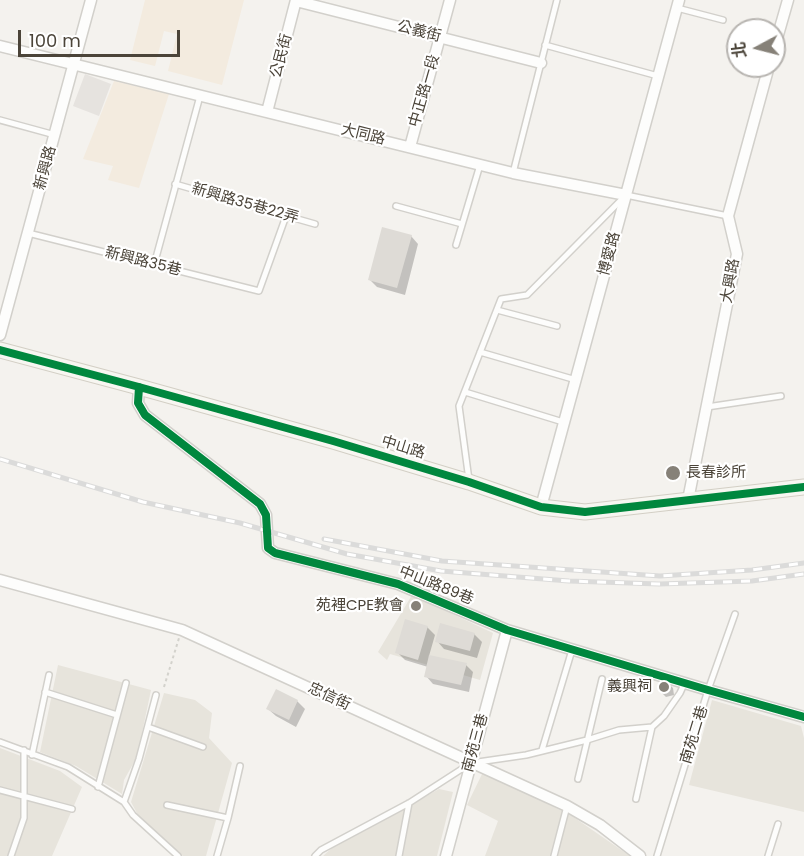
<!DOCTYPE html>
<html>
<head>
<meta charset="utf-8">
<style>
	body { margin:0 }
	#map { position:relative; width:804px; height:856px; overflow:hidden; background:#f4f2ee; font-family:Poppins,"Noto Sans TC",sans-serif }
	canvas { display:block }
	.north { position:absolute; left:726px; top:18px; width:60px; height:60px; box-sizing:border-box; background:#fff; border:2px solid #b7b4b0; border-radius:50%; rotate:263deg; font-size:16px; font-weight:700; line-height:24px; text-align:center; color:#4b4439 }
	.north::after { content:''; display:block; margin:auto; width:21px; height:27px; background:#868178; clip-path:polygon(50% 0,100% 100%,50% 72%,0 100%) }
	.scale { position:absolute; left:18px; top:30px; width:162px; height:27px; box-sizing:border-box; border:3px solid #4b4439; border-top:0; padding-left:8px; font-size:18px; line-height:21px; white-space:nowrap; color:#4b4439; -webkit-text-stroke:4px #fff; paint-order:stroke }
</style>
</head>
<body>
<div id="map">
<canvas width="804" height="856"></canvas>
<div class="north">北</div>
<div class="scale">100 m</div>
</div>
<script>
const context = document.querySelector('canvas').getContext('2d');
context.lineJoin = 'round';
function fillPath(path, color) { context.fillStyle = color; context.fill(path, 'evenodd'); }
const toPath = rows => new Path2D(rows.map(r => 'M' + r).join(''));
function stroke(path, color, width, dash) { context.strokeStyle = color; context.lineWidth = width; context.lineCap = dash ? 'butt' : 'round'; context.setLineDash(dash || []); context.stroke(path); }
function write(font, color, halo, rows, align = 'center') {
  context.font = font + ' Poppins,"Noto Sans TC",sans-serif'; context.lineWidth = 4.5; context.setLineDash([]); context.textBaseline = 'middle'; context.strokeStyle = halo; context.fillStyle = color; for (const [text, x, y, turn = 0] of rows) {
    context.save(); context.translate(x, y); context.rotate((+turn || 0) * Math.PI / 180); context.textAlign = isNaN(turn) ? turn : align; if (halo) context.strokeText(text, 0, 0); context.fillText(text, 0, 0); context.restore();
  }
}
fillPath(toPath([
	[412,595,493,633,480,680,390,654,387,660,378,652],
	[58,665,151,690,137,757,124,780,122,794,76,766,40,752],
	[164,693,195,700,212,713,209,738,232,763,206,856,183,856,139,817,131,802],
	[712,700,801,726,804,738,804,812,689,785],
	[0,748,60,771,82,787,52,856,0,856],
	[483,772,572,816,630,856,485,856,498,821,467,805],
	[439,789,453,792,437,856,323,856,332,848]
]), '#e7e4dc');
fillPath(toPath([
	[145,0,244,0,222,85,168,71,177,34,164,31,155,66,130,60],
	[114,81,169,94,139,188,108,180,113,166,83,159]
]), '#f3ebdf');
fillPath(toPath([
	[85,74,111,84,99,116,73,106]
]), '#e6e3df');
fillPath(toPath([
	[411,236,418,244,405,295,377,287,369,279],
	[427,627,435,635,429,656,466,665,473,672,469,692,433,684,426,676,428,667,405,660,397,652],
	[474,634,482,642,477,658,444,649,437,641],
	[668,683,673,688,674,695,666,697,661,692],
	[297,701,305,709,296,727,276,716,268,709]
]), '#0003');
fillPath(toPath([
	[382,227,412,235,397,288,368,280],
	[405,619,428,626,418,660,395,653],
	[440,623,475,633,470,651,435,642],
	[429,655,467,663,461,685,424,677],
	[668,682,670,690,660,693,658,684],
	[276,689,298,700,289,720,266,709]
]), '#dedbd6');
const lane = toPath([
	[677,8,723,20],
	[545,45,658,76],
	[0,120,55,135],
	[513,173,557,0],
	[175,184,315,224],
	[396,206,462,224],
	[28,233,259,291,286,216],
	[456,245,480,165],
	[154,265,200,96],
	[497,310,557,326],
	[480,352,576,380],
	[465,392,563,422],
	[707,407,781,396],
	[469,480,459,406,501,299,527,295,626,195,728,216],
	[45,692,117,715],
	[148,727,203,747],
	[0,742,68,767,124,802,133,815,178,856],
	[542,750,572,650],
	[32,755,49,675],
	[578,779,602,679],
	[98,787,126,683],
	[0,790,72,809],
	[636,799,652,727],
	[124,802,139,759,156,695],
	[167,805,228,818],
	[11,856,24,818,24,750],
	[217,856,228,818,240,766],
	[315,856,321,850,409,803,471,763,526,755,587,740,619,730,652,727,664,716,680,693,685,682],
	[399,856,409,803],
	[554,856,567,806],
	[657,856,708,690,735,614],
	[768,856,778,824]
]);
const street = toPath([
	[296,1,541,63],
	[0,46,513,173,626,195],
	[774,49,788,0],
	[267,112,296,0],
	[410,147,450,0],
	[0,335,91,0],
	[139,387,138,403,145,415,260,504,266,515,268,548,275,553,398,584,507,630,708,690,804,717],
	[688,500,737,254,728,216,769,66],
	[541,507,679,0],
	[0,580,182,630,567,806,600,825,640,856],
	[446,856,507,630]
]);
const secondary = toPath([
	[0,350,139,387,333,441,469,482,541,507,585,512,804,487]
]);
stroke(lane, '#d2d0cb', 8);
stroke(street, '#d2d0cb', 13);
stroke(secondary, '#d3cfc5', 17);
stroke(toPath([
	[164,687,179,638]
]), '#d3d2cc', 2, [3, 3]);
stroke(lane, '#fdfdfc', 5);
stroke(street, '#fdfdfc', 10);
stroke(secondary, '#f7f6f1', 15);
const rail = toPath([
	[0,459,143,502,240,523,347,554,441,571,569,581,659,584,752,581,804,574],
	[324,539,442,561,660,576,752,570,804,563]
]);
stroke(rail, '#dbdbda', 5);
stroke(rail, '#fff', 3, [9]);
stroke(toPath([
	[0,350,139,387,333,441,469,482,541,507,585,512,804,487],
	[139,387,138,403,145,415,260,504,266,515,268,548,275,553,398,584,507,630,708,690,804,717]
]), '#00873e', 8);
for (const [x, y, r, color] of [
	[673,473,8,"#868178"],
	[416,606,6,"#868178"],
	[664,687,6,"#868178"]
]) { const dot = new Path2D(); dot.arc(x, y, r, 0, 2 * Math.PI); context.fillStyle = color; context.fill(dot); stroke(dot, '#fff', 2); }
write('15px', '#4b4439', '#fff', [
	["公義街",419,32,14],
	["公民街",282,56,-75],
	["中正路一段",425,91,-74],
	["大同路",363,135,14],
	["新興路",46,168,-75],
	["新興路35巷22弄",245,204,16],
	["博愛路",610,254,-75],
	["新興路35巷",143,262,14],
	["大興路",731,281,-80],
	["中山路",403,448,17],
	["中山路89巷",436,586,22],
	["忠信街",329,697,25],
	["南苑二巷",695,735,-73],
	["南苑三巷",476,743,-75]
]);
write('15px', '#4b4439', '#fff', [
	["長春診所",686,473,"left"],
	["苑裡CPE教會",404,606],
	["義興祠",652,687]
], 'right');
</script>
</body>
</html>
